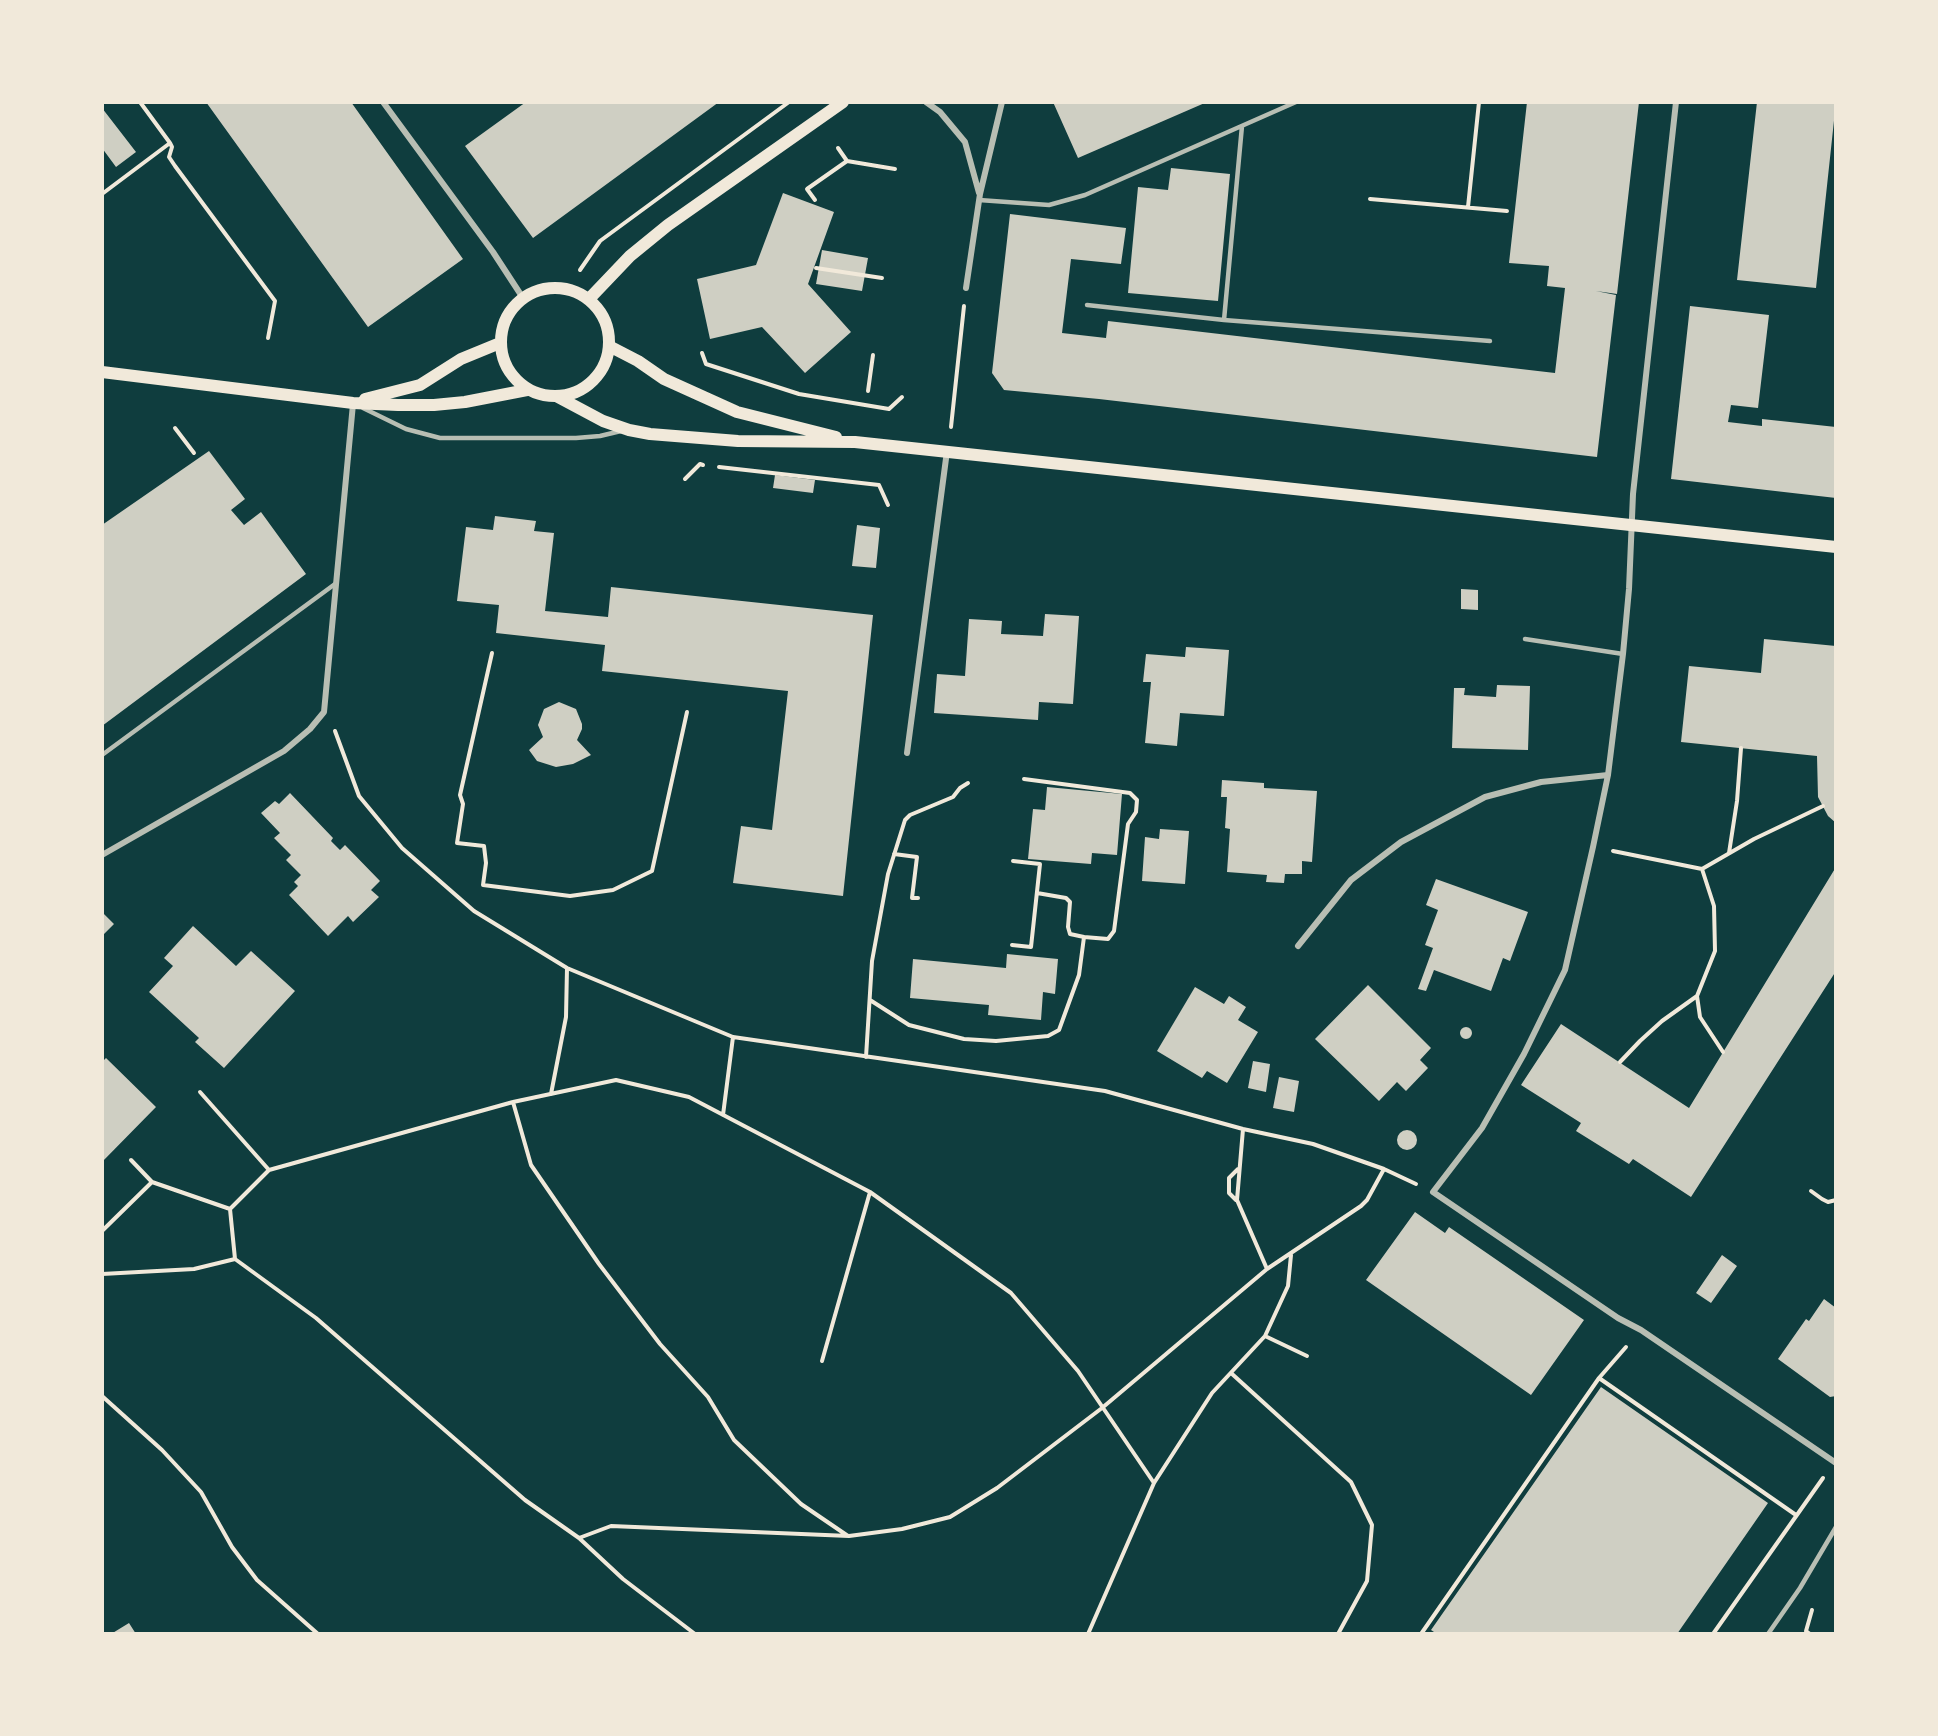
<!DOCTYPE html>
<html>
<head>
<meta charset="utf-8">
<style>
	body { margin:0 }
	#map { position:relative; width:1938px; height:1736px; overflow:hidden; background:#0f3d3e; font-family:Roboto,sans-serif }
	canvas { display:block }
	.frame { position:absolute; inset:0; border:104px solid #f1e9da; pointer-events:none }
</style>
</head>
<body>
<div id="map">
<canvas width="1938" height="1736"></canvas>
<div class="frame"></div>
</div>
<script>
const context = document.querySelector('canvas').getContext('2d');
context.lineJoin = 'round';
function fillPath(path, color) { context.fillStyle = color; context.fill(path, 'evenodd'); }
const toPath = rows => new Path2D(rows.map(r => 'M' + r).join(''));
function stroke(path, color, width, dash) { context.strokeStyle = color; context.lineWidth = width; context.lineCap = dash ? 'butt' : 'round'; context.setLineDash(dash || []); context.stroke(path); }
fillPath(toPath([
	[206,102,351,102,463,259,368,327],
	[526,102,719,102,533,238,465,146],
	[1053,102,1207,102,1078,158],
	[1527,102,1639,102,1617,294,1596,291,1616,295,1597,457,1099,399,1004,390,992,373,1010,214,1126,228,1121,264,1071,259,1062,333,1106,338,1108,321,1555,373,1565,288,1547,286,1549,266,1509,263],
	[1757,102,1836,102,1816,288,1737,280],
	[102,108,136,152,116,167,102,148],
	[1171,168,1230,174,1218,301,1128,293,1138,187,1168,190],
	[783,193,834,212,808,284,851,332,805,373,762,327,710,339,697,279,756,265],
	[822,250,868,258,862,291,816,284],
	[1690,306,1769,315,1758,408,1731,405,1728,422,1762,426,1762,419,1836,427,1836,498,1671,479],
	[209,451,245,499,231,510,244,525,261,512,306,574,102,726,102,525],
	[775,475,815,480,813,493,773,488],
	[495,516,536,521,534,531,554,533,545,611,608,617,611,587,873,615,843,896,733,883,741,826,772,830,788,691,602,671,605,645,496,633,499,605,457,601,466,527,493,530],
	[857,525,880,528,876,568,852,566],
	[1461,589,1478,590,1478,610,1461,609],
	[1045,614,1079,616,1073,704,1039,702,1038,720,934,713,937,674,965,676,969,619,1002,621,1001,634,1043,636],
	[1764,639,1836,646,1836,823,1828,816,1818,797,1817,756,1681,742,1689,666,1761,673],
	[1186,647,1229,650,1224,716,1180,713,1177,746,1145,743,1151,682,1143,682,1146,654,1185,657],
	[1497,685,1530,686,1528,750,1452,748,1454,688,1465,688,1464,695,1496,697],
	[559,702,576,709,582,724,582,729,577,740,591,755,573,764,556,767,537,761,529,750,543,737,538,725,544,709],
	[1222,780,1264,783,1264,788,1317,791,1312,862,1302,861,1302,874,1285,874,1284,883,1266,882,1267,875,1227,872,1230,829,1225,828,1227,797,1221,797],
	[1047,787,1122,794,1117,855,1092,853,1091,864,1028,859,1033,809,1045,810],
	[290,793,333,838,331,841,340,850,345,845,380,881,371,890,379,897,353,922,348,916,328,936,289,895,298,886,294,882,301,875,286,860,291,855,274,838,280,833,261,813,275,801,279,804],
	[1160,829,1189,831,1185,884,1142,881,1145,837,1159,839],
	[1836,867,1836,971,1691,1197,1633,1159,1629,1164,1576,1131,1581,1123,1521,1085,1561,1024,1689,1108],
	[1436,879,1528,912,1510,961,1503,958,1491,991,1434,970,1426,991,1418,989,1433,948,1425,945,1438,910,1426,905],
	[102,912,114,924,102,936],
	[193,926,236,966,251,951,295,991,224,1068,195,1042,199,1038,149,992,173,966,164,958],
	[1007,954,1058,959,1055,994,1043,992,1041,1020,988,1015,989,1005,910,998,913,959,1006,968],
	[1368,985,1431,1048,1420,1060,1428,1068,1406,1091,1397,1082,1379,1101,1315,1039],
	[1195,987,1224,1004,1229,996,1246,1007,1238,1020,1258,1032,1227,1083,1207,1071,1202,1078,1157,1051],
	'1460 1033a6 6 0 1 1 12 0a6 6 0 1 1-12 0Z',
	[106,1058,156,1107,102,1162,102,1062],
	[1253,1061,1270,1064,1266,1092,1248,1088],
	[1279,1077,1299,1081,1294,1112,1273,1108],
	'1397 1140a10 10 0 1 1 20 0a10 10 0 1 1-20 0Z',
	[1415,1212,1445,1233,1449,1227,1584,1320,1531,1395,1366,1280],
	[1722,1255,1737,1266,1711,1303,1696,1293],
	[1824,1299,1836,1308,1836,1396,1830,1397,1778,1359,1806,1319,1809,1321],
	[1601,1387,1768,1503,1677,1634,1437,1634,1431,1630],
	[129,1623,136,1634,111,1634]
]), '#cfcfc3');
stroke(toPath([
	[170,143,172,147,169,157,175,166,275,301,268,338],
	[838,148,847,161,895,169],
	[102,194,170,143,140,102],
	[1370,199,1507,211],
	[815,200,807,189,847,161],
	[1468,207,1479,102],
	[816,268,882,278],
	[580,270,600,241,789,102],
	[702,353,706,364,799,394,889,409,902,397],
	[868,391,873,355],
	[951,427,964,306],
	[175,428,194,453],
	[719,467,879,485,888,505],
	[685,479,700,464,703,465],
	[492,653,460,795,463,804,457,843,484,846,486,863,483,885,570,896,613,890,652,871,687,712],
	[335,731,359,796,402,848,474,911,567,968,733,1037,1105,1091,1243,1129,1313,1144,1384,1169,1416,1184],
	[1024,779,1130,793,1137,800,1136,812,1128,824,1114,931,1108,939,1084,937],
	[1613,851,1702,869,1754,839,1823,806],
	[1729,853,1737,801,1741,748],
	[894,854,917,857,912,898,918,898],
	[1702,869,1714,906,1715,951,1697,996,1700,1017,1723,1052],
	[1012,945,1031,947,1040,864,1013,861],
	[870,1000,909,1025,964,1039,996,1041,1048,1036,1059,1030,1079,975,1084,937,1070,934,1068,927,1070,902,1066,898,1037,893],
	[866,1057,872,961,888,874,905,820,910,815,953,797,960,788,968,783],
	[1620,1062,1640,1041,1662,1021,1697,996],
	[200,1092,269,1170],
	[551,1094,566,1017,567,968],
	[513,1102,531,1165,599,1264,660,1344,708,1397,734,1440,801,1504,848,1536],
	[723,1115,733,1037],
	[1243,1129,1237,1200,1267,1269],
	[131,1160,152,1182],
	[1811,1191,1822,1199,1828,1202,1836,1200],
	[1236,1200,1229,1193,1229,1178,1238,1169],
	[102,1231,152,1182,230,1209],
	[235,1259,230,1209,269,1170,513,1102,616,1080,689,1097,870,1192,1011,1293,1078,1371,1154,1483],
	[102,1274,194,1269,235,1259,316,1318,525,1500,579,1538,623,1579,695,1634],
	[1265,1336,1307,1356],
	[822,1361,870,1192],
	[1231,1373,1351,1482,1372,1525,1367,1581,1338,1634],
	[1599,1378,1626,1347],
	[102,1396,162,1450,201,1492,232,1547,257,1580,318,1634],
	[579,1538,611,1526,849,1536,902,1529,950,1517,997,1488,1102,1408,1267,1269,1361,1206,1367,1200,1384,1169],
	[1088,1634,1154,1483,1212,1393,1265,1336,1288,1286,1291,1255],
	[1421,1634,1599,1378,1796,1515],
	[1713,1634,1823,1478],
	[1810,1634,1806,1631,1812,1610]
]), '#f1e9da', 4);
stroke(toPath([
	[979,200,1049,205,1085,195,1296,102],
	[1087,305,1224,320,1490,341],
	[1224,320,1242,126],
	[363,408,406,429,440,438,576,438,600,436,621,431],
	[1525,639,1623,654],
	[102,755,335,584],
	[1768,1634,1800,1588,1836,1527]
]), '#b8beb3', 4.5);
stroke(toPath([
	[383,102,493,252,523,298],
	[926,102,940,112,965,142,979,193],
	[1676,102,1633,494,1629,589,1623,654,1608,775,1593,847,1565,970,1524,1054,1482,1128,1433,1192,1618,1318,1641,1330,1836,1463],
	[966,288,980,194,1002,102],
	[907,753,947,451],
	[102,855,284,751,310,729,324,712,353,404],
	[1298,946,1351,880,1401,842,1485,797,1541,782,1608,775]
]), '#b8beb3', 6);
stroke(toPath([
	'501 342a54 54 0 1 1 108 0a54 54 0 1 1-108 0Z',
	[589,299,630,256,668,225,843,102],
	[609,346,638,361,664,379,737,412,836,437],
	[102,372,353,403,398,405,434,405,465,402,527,390],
	[558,397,603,421,629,430,650,434,738,441,855,442,1836,547],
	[365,399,420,385,461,359,500,343]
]), '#f1e9da', 12);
</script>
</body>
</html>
